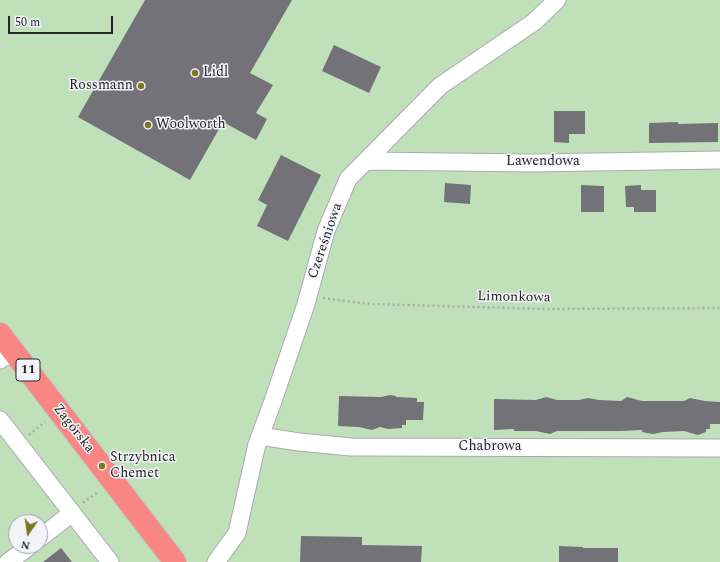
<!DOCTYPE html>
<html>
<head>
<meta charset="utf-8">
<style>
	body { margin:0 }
	#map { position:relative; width:720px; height:562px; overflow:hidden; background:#e6e6ed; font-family:Spectral,serif }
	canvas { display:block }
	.north { position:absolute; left:8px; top:514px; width:40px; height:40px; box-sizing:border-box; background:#f3f3fa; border:1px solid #a1a1a6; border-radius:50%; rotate:193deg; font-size:11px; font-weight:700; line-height:16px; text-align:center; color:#252528 }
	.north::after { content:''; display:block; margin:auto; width:14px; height:18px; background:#7b7920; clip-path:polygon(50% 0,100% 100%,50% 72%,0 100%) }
	.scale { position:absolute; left:8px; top:16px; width:105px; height:18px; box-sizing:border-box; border:2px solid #252528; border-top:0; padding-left:5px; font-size:12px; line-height:14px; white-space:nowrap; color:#252528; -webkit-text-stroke:3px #f3f3fa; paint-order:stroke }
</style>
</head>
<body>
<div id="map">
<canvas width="720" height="562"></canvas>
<div class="north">N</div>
<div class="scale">50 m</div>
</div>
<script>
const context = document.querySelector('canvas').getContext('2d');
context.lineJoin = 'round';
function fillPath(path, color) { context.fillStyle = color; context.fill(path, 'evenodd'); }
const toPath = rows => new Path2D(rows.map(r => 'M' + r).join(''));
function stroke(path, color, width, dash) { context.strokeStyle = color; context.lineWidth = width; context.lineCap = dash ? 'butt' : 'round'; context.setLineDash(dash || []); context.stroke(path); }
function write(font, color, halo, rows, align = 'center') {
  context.font = font + ' Spectral,serif'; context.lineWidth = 3; context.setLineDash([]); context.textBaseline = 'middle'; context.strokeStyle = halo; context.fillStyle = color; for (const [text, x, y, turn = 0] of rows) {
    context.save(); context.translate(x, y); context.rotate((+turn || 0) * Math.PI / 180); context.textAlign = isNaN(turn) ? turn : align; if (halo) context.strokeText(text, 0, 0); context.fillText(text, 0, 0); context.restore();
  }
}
fillPath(toPath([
	[0,0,720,0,720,562,0,562],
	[16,522,40,522,40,546,16,546]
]), '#bfe0b9');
fillPath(toPath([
	[145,0,292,0,250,73,273,85,256,113,267,119,256,140,223,122,190,180,78,117],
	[334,45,381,67,369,93,322,71],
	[554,111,585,111,585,134,569,134,569,143,554,142],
	[678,122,678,124,718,123,718,142,649,143,649,123],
	[281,155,321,175,288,241,257,226,267,205,258,200],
	[445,183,471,185,470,204,444,202],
	[581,185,604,186,604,212,581,212],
	[641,185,641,190,656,190,656,212,634,212,634,207,626,207,625,186],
	[390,395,396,396,396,397,417,398,417,402,424,402,423,420,406,420,406,425,402,425,402,428,388,429,380,427,372,430,359,427,338,426,339,396,381,397],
	[546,397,557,400,579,400,588,398,599,400,621,401,627,397,642,401,684,401,690,398,705,401,720,402,720,424,710,424,710,429,706,429,706,432,698,435,684,431,663,432,653,434,642,432,642,430,620,431,557,431,550,434,536,431,514,431,514,429,494,430,494,399,536,400],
	[301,536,362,537,362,545,422,546,421,562,300,562],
	[559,546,583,547,583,548,618,548,618,562,559,562],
	[61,548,72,562,43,562]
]), '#737278');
const minor = toPath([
	[367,161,533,163,720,160],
	[0,360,13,351],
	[0,420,110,562],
	[260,436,299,442,351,447,720,448],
	[40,538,72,513],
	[8,562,30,546],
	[216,562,237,533,257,444,273,401,306,304,326,231,348,179,440,86,534,22,557,0]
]);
const highway = toPath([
	[0,334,175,562]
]);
stroke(minor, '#abaab1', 19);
stroke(highway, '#c2c2c3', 24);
stroke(toPath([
	[323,298,370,304,547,309,720,308],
	[29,435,45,422],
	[83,503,99,491]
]), '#ababb1', 2.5, [2, 3]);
stroke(minor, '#fff', 17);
stroke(highway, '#f88783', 22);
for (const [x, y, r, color] of [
	[195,73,4,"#7b7920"],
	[141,86,4,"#7b7920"],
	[148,125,4,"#7b7920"],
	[102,466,4,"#7b7920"]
]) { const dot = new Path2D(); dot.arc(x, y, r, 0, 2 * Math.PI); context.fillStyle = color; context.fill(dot); stroke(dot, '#f3f3fa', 1.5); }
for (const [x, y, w] of [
	[28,370,24]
]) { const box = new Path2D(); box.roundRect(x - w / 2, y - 11, w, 22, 3); context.fillStyle = '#f3f3fa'; context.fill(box); stroke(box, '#252528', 1); }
write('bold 13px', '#252528', null, [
	["11",28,370]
]);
write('14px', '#252528', '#f3f3fa', [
	["Lidl",203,73],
	["Rossmann",133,86,"right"],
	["Woolworth",156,125],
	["Strzybnica",110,458],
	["Chemet",110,474]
], 'left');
write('14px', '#252528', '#f3f3fa', [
	["Lawendowa",543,162],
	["Czereśniowa",326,241,-71],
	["Limonkowa",514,298,1],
	["Zagórska",73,429,52],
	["Chabrowa",490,447]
]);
</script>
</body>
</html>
